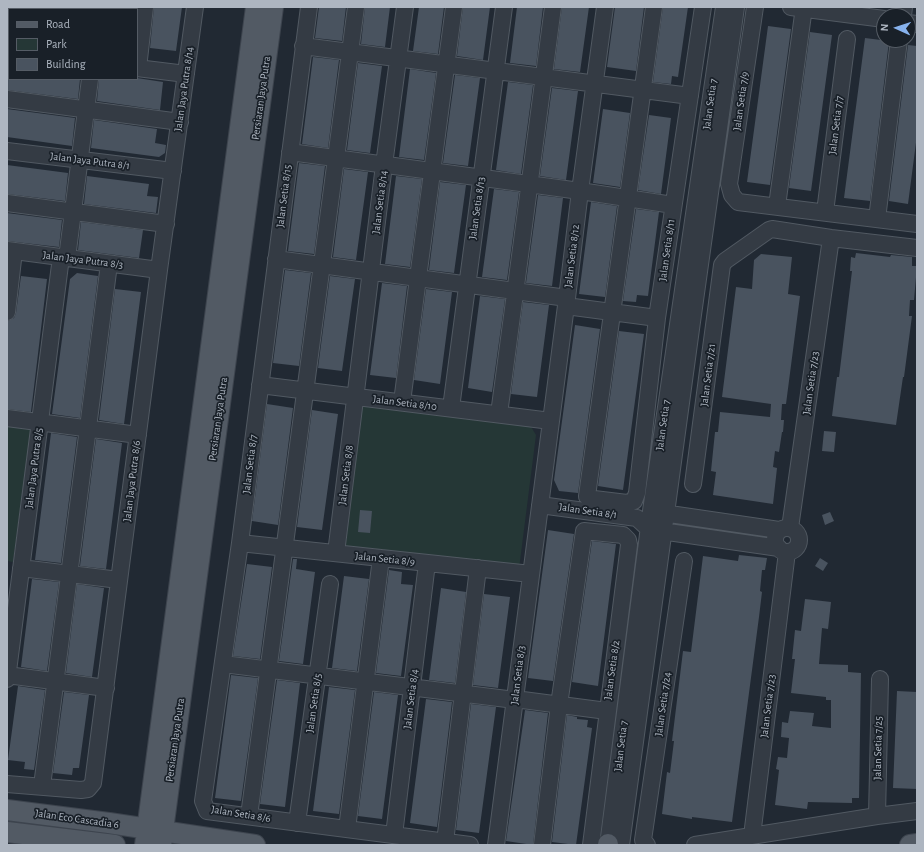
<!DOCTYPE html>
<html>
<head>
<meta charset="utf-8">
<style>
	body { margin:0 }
	#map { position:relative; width:924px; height:852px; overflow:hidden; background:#212933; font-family:"Alegreya Sans",sans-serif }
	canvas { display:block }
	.frame { position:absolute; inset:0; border:8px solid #aeb6c1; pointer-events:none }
	.legend { position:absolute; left:8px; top:8px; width:130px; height:72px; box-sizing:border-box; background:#192028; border:1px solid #555c65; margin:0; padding:5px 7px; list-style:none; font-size:12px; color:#aeb6c1 }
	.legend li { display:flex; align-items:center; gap:8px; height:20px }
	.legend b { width:20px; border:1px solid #555c65 }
	.north { position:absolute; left:876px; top:8px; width:40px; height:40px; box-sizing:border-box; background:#192028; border:1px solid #555c65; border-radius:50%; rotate:273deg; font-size:11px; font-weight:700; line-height:16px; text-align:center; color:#aeb6c1 }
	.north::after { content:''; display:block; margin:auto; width:14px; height:18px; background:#87b2ed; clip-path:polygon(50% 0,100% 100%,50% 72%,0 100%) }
</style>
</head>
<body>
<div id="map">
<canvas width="924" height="852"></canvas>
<div class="frame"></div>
<ul class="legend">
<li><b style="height:5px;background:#525a64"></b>Road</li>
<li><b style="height:11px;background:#253736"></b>Park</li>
<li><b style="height:11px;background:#49535f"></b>Building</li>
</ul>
<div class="north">N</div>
</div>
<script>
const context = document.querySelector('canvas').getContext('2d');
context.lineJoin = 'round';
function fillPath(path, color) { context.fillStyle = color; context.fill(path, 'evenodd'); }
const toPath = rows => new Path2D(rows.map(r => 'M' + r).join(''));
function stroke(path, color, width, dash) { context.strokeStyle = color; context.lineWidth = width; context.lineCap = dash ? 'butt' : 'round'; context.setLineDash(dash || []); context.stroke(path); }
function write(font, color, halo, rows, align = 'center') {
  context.font = font + ' "Alegreya Sans",sans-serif'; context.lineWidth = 3.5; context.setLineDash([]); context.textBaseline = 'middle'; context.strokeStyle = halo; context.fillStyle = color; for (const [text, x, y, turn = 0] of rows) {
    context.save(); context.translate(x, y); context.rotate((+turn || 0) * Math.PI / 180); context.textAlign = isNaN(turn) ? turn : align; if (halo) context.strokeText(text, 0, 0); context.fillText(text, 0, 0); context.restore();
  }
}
fillPath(toPath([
	[362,405,530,425,536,435,519,569,345,550],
	[7,425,31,428,13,562,7,561]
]), '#253736');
fillPath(toPath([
	[154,7,182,7,176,51,150,48],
	[319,7,346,7,342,41,315,38],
	[365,7,390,7,385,47,361,44],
	[419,7,444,7,438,54,413,51],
	[463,7,490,7,483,60,457,56],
	[517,7,543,7,536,66,510,63],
	[562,7,589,7,580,72,554,69],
	[615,7,644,7,636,71,607,67],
	[663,7,688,7,678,77,672,76,671,84,653,82],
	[768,26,791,29,770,185,747,182],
	[810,32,832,35,811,191,789,188],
	[865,38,889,41,870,201,844,198],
	[908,45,917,46,917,135,908,204,889,201],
	[313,57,339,60,328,148,302,144],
	[358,63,382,66,370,153,347,150],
	[410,69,436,73,424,160,399,157],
	[455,75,480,78,468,166,443,163],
	[137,78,163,82,160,110,97,101,99,79],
	[7,79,80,79,78,99,7,90],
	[508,82,533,85,521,174,496,170],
	[552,88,578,91,566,180,540,176],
	[7,109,75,118,72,146,7,137],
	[603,109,630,113,620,187,593,183],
	[649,115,671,118,661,194,638,190],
	[94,120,157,129,155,143,166,145,165,153,159,157,91,148],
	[299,163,325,166,314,254,288,251],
	[7,165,68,173,65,201,7,194],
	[344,169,368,172,356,260,333,257],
	[87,176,149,184,147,196,158,197,156,213,84,204],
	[396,176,422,179,410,267,385,264],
	[440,182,466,185,454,273,429,270],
	[494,189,519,192,507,280,482,277],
	[538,195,563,198,552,286,526,283],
	[591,202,617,206,605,297,579,294],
	[636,209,659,212,648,296,637,295,636,302,623,301],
	[7,213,62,220,59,247,7,241],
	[81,222,143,230,139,258,78,250],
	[856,253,890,257,891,255,912,257,912,266,917,266,914,300,910,300,909,316,912,316,904,377,903,377,896,425,832,416,837,377,839,377,852,271,850,271,851,257,855,258],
	[761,254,792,257,788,294,800,296,786,404,782,404,781,420,784,420,783,432,782,432,779,452,775,451,773,467,777,468,773,504,713,495,716,472,711,471,715,432,718,432,720,412,770,417,771,404,722,397,736,287,752,289,754,260],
	[285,270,311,273,299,366,273,363],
	[77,273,98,276,80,418,52,414,70,279],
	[21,276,47,279,31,412,7,409,7,330,8,321,14,318,16,313],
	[330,276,355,279,342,371,318,368],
	[382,283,407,286,396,378,370,375],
	[115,289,141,292,124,424,99,420],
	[426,289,452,292,440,384,414,380],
	[480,296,505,299,492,392,468,388],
	[523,302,549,305,537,397,511,394],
	[575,325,600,329,578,493,559,491,554,480],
	[619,331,644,334,623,490,598,486],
	[267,404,293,408,278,525,252,521],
	[312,410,338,414,322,530,297,527],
	[824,431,836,432,834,452,822,451],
	[51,433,77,437,61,563,35,560],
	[96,439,122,443,106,569,80,566],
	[360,510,372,511,370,533,358,532],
	[830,512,834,521,825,525,822,515],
	[548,530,574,534,553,681,528,678],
	[592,541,616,544,598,686,572,682],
	[739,555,767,558,765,570,762,570,760,591,762,592,759,617,732,822,692,817,692,819,662,814,667,772,670,773,674,741,672,741,683,651,691,652,703,556,738,561],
	[820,558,828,563,823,571,815,566],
	[293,559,297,559,296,569,315,572,303,664,279,661],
	[247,564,272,567,260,659,233,656],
	[389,570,402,572,401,584,413,585,401,676,376,673],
	[344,576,369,579,357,671,332,668],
	[32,579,59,582,47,671,21,667],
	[77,584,104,588,92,677,66,673],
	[441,588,466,592,455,683,429,680],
	[484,594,510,597,498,688,473,685],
	[805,599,831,602,828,629,822,628,819,664,848,665,848,672,861,673,859,798,852,798,852,803,808,802,807,809,775,805,779,770,776,769,778,757,787,758,789,738,781,737,782,722,788,723,790,711,814,713,812,726,831,728,831,700,826,700,826,697,791,693,795,659,792,659,795,630,801,631],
	[231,675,258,678,241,801,215,798],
	[277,680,300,683,285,807,260,804],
	[18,686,45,690,34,770,24,769,25,762,8,760],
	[329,687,355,690,339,814,313,811],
	[897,691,917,692,917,789,893,788],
	[64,692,89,695,79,768,73,768,72,775,53,773],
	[374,692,398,695,382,819,358,816],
	[426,699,452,702,437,827,410,823],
	[471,704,496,707,479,833,456,830],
	[525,710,548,713,533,845,506,841],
	[567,715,577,717,577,719,588,720,587,727,592,728,576,845,552,842]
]), '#49535f');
const minor = toPath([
	[309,7,240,543,203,801,207,811,470,845],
	[654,7,587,496,594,499,627,503,634,501,637,493,657,318,703,7],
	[755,7,729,184,732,195,738,202,917,224],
	[791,7,884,19],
	[47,9,47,7],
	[99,9,99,7],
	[903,16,904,7],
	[908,23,917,24],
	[303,46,690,96],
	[7,50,9,50],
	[137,68,186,74],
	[138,68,145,7],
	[7,99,180,122],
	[7,151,173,171],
	[290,152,580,191,673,205],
	[7,203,166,224],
	[777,206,804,7],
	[825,212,847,39],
	[877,219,899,40],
	[7,250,159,270],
	[67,258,90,79],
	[276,259,567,298],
	[566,306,657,318],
	[7,312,14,251],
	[260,385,551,421],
	[402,402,418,278,454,7],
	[451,408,504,7],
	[499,414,553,7],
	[7,418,138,435],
	[693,484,722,265,725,261,769,230,772,229,831,238,917,248],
	[540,505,637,518,649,529],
	[656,512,779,530],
	'775 540a12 12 0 1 1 24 0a12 12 0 1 1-24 0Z',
	[790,528,831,238],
	[654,530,779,548],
	[240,543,531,574],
	[336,553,384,165,405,7],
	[21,568,119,580],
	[223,664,515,700],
	[7,675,106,688],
	[7,679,61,257],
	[515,699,607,711],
	[7,784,81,790,88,789,93,783,159,270,195,7],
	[42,786,109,264],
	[249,816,356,7],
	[877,816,880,679],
	[297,823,330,584],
	[347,829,381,558],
	[394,835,427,563],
	[752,836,787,552],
	[445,842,478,568],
	[496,845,567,298,580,191,605,7],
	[542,845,559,705,584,531,623,535,628,540,629,545,591,845],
	[608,845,651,511,724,7],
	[621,845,691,329,736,7],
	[647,845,643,840,684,561],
	[695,845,877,816,917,811]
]);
const major = toPath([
	[7,810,109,823,255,845],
	[7,832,115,845],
	[145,845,256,7],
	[161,845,273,7],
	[608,845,608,844],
	[910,845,917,844]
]);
stroke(minor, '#515962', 18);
stroke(major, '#3d444e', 22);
stroke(minor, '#343b44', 16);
stroke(major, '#525a64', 20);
write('11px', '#aeb6c1', '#192028', [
	["Jalan Jaya Putra 8/14",184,89,-82],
	["Persiaran Jaya Putra",261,98,-82],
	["Jalan Setia 7/9",741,101,-82],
	["Jalan Setia 7",710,104,-82],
	["Jalan Setia 7/7",836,125,-83],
	["Jalan Jaya Putra 8/1",90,161,7],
	["Jalan Setia 8/15",284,196,-83],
	["Jalan Setia 8/14",380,202,-83],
	["Jalan Setia 8/13",477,208,-82],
	["Jalan Setia 8/11",667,250,-82],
	["Jalan Setia 8/12",572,256,-83],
	["Jalan Jaya Putra 8/3",83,260,7],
	["Jalan Setia 7/21",708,375,-83],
	["Jalan Setia 7/23",811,383,-82],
	["Jalan Setia 8/10",405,403,7],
	["Persiaran Jaya Putra",218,419,-82],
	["Jalan Setia 7",663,425,-82],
	["Jalan Setia 8/7",250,464,-83],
	["Jalan Jaya Putra 8/5",34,468,-83],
	["Jalan Setia 8/8",346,475,-83],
	["Jalan Jaya Putra 8/6",132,481,-83],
	["Jalan Setia 8/1",588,511,8],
	["Jalan Setia 8/9",385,559,6],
	["Jalan Setia 8/2",612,670,-82],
	["Jalan Setia 8/3",518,675,-83],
	["Jalan Setia 8/4",411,699,-83],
	["Jalan Setia 8/5",314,703,-82],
	["Jalan Setia 7/24",663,704,-82],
	["Jalan Setia 7/23",768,706,-83],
	["Persiaran Jaya Putra",175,740,-82],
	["Jalan Setia 7",621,746,-83],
	["Jalan Setia 7/25",878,748,-89],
	["Jalan Setia 8/6",241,814,9],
	["Jalan Eco Cascadia 6",77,819,8]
]);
</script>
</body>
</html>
